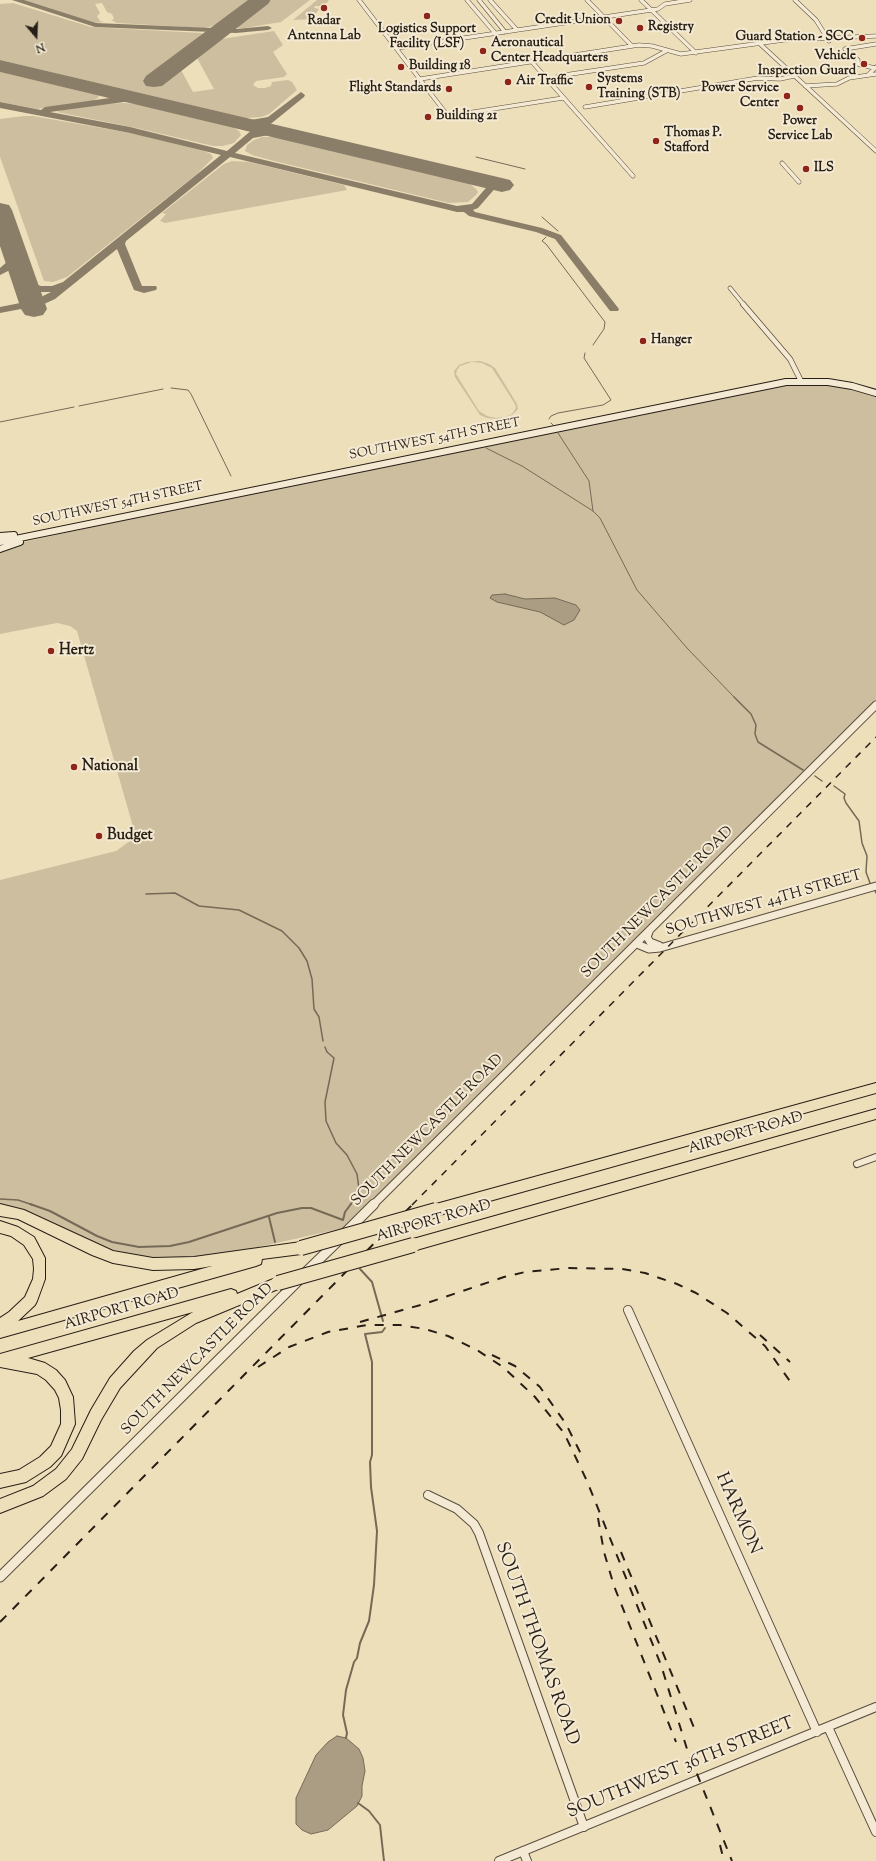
<!DOCTYPE html>
<html>
<head>
<meta charset="utf-8">
<style>
	body { margin:0 }
	#map { position:relative; width:876px; height:1861px; overflow:hidden; background:#eedfbb; font-family:"Sorts Mill Goudy",serif }
	canvas { display:block }
	.north { position:absolute; left:16px; top:16px; width:40px; height:40px; -webkit-text-stroke:3px #f4ead3; paint-order:stroke; rotate:161deg; font-size:11px; font-weight:700; line-height:16px; text-align:center; color:#271e16 }
	.north::after { content:''; display:block; margin:auto; width:14px; height:18px; background:#271e16; clip-path:polygon(50% 0,100% 100%,50% 72%,0 100%) }
</style>
</head>
<body>
<div id="map">
<canvas width="876" height="1861"></canvas>
<div class="north">N</div>
</div>
<script>
const context = document.querySelector('canvas').getContext('2d');
context.lineJoin = 'round';
function fillPath(path, color) { context.fillStyle = color; context.fill(path, 'evenodd'); }
const toPath = rows => new Path2D(rows.map(r => 'M' + r).join(''));
function stroke(path, color, width, dash) { context.strokeStyle = color; context.lineWidth = width; context.lineCap = dash ? 'butt' : 'round'; context.setLineDash(dash || []); context.stroke(path); }
function write(font, color, halo, rows, align = 'center') {
  context.font = font + ' "Sorts Mill Goudy",serif'; context.lineWidth = 4; context.setLineDash([]); context.textBaseline = 'middle'; context.strokeStyle = halo; context.fillStyle = color; for (const [text, x, y, turn = 0] of rows) {
    context.save(); context.translate(x, y); context.rotate((+turn || 0) * Math.PI / 180); context.textAlign = isNaN(turn) ? turn : align; if (halo) context.strokeText(text, 0, 0); context.fillText(text, 0, 0); context.restore();
  }
}
fillPath(toPath([
	[23,0,250,0,217,25,204,28,117,23,111,20,114,19,112,14,107,12,102,3,95,4,100,13,97,16,100,21,104,22,94,23],
	[272,0,310,0,281,22,245,28,238,28,238,26],
	[317,0,329,0,324,6,315,6,314,8,319,9,312,19,293,20],
	[13,3,91,27,201,33,204,35,146,78,164,83,181,70,193,92,214,89,197,58,221,39,274,31,283,45,273,52,287,74,284,77,256,81,253,85,258,88,265,88,271,86,272,82,288,80,292,82,297,90,269,114,261,117,246,118,0,60,0,4],
	[0,72,97,95,99,97,93,101,37,109,0,102],
	[124,103,136,104,233,127,239,131,241,135,234,143,223,146,213,146,141,129,57,112,62,110,103,104],
	[24,116,33,116,136,134,204,151,211,154,213,158,197,174,67,277,53,282,44,281,0,157,0,119],
	[262,137,275,137,469,183,476,189,478,192,476,195,468,202,449,203,274,161,252,155,245,151,247,145,254,140],
	[232,161,249,162,344,185,347,190,165,223,160,221,166,214,162,213,224,164],
	[480,361,489,364,495,368,517,404,518,409,512,415,498,419,487,418,480,415,455,377,454,371,459,365,467,362],
	[472,362,482,363,492,368,515,404,516,408,512,414,505,417,496,418,487,416,479,411,456,374,457,370,460,366],
	[792,384,826,384,853,389,876,397,876,703,348,1227,232,1253,161,1261,112,1253,0,1207,0,880,116,851,130,841,134,830,77,631,70,626,57,623,0,634,0,550,24,542,97,526]
]), '#ccbe9f');
const water = toPath([
	[505,594,525,599,555,598,576,605,580,610,574,620,564,625,540,612,497,602,490,598,492,595,505,594],
	[337,1736,346,1738,359,1749,363,1758,365,1771,362,1786,362,1796,357,1806,328,1830,311,1834,302,1830,296,1824,296,1798,316,1755,328,1742,337,1736]
]);
fillPath(water, '#aa9d83');
stroke(water, '#766a57', 1);
stroke(toPath([
	[476,157,525,169],
	[542,217,558,231],
	[546,237,542,241,546,244,605,322,604,329,593,345],
	[171,388,188,390,191,394,231,476],
	[79,406,163,389],
	[549,419,551,416,558,413,603,405,611,400,584,358,585,353],
	[0,422,74,407],
	[551,423,553,425],
	[558,433,589,481,593,511],
	[486,448,522,466,593,511,600,518,637,590,687,648,735,698]
]), '#766a57', 1);
stroke(toPath([
	[734,697,751,714,756,725,755,734,758,742,803,770],
	[815,776,822,781],
	[834,786,845,794,844,798,846,803,859,821,862,843,867,856,866,872,870,883],
	[875,891,876,893],
	[146,894,175,893,199,906,239,910,282,931,299,948,307,961,312,979,314,1009,319,1017,323,1041],
	[325,1047,327,1052,334,1058,325,1102,326,1121,336,1143,347,1155,357,1174,359,1189,357,1196,350,1205],
	[0,1199,18,1200,33,1205]
]), '#766a57', 1.5);
stroke(toPath([
	[30,1204,50,1211,97,1236,112,1242,139,1247,170,1246,189,1242,277,1213,302,1208,311,1208,343,1220,345,1212,351,1204],
	[269,1217,275,1242],
	[360,1269,372,1282,383,1321],
	[346,1738,347,1733,343,1715,346,1690,354,1662,357,1658,360,1643,369,1621,374,1585,377,1531,371,1487,370,1462,372,1455,372,1362,365,1334,382,1332,385,1328],
	[358,1803,369,1811,380,1825,384,1861]
]), '#766a57', 2);
fillPath(toPath([
	[12,0,24,0,96,23,236,29,268,26,272,28,268,30,236,33,95,27,12,0],
	[301,92,305,95,304,97,262,131,269,129,288,131,291,132,292,134,291,136,269,135,253,138,235,153,457,206,472,204,492,181,498,181,500,183,498,185,478,208,473,210,475,212,542,228,561,235,619,309,618,311,610,311,555,239,536,232,469,216,464,212,457,212,230,157,126,241,125,244,142,286,156,286,157,288,156,290,144,293,134,290,117,249,55,299,42,305,0,313,0,307,35,300,51,292,40,292,27,288,19,280,20,278,28,278,35,284,41,286,52,286,63,282,221,155,130,133,0,108,0,102,41,110,45,107,124,96,143,97,147,100,146,102,124,102,50,112,130,127,227,151,259,124,251,126,235,125,231,122,232,120,251,120,268,117,301,92],
	[13,245,18,248,18,261,12,269,0,275,0,268,8,261,8,248,13,245]
]), '#8a7e68');
fillPath(toPath([
	[248,0,271,0,268,4,162,86,154,87,146,86,143,81,146,76,248,0],
	[0,60,502,178,510,180,514,185,510,190,502,192,0,72,0,60],
	[0,203,9,205,12,210,47,309,43,315,34,317,25,315,21,309,0,246,0,203]
]), '#8a7e68');
const minorFar3 = toPath([
	[359,0,448,116,563,98],
	[467,0,495,33],
	[479,0,505,32],
	[490,0,517,30],
	[587,0,632,46],
	[641,0,696,53],
	[795,0,816,20,829,41],
	[759,43,876,151],
	[397,48,658,9,665,4,690,0],
	[845,49,876,44],
	[845,49,858,60,858,64,861,65],
	[532,62,633,176],
	[866,66,875,68],
	[868,75,876,67],
	[558,76,644,63,666,51],
	[420,79,639,45,652,46,681,54,784,40,876,36],
	[805,86,837,84,849,78,876,74],
	[585,107,758,78,780,79,794,76],
	[782,163,799,182],
	[730,288,744,305]
]);
const minorFar2 = toPath([
	[743,304,790,359,801,381]
]);
const minorFar1 = toPath([
	[857,1164,876,1157]
]);
const minor = toPath([
	[628,1310,817,1732],
	[428,1495,457,1509,474,1524,479,1533,584,1827],
	[828,1727,876,1832],
	[523,1851,527,1861],
	[499,1861,876,1707]
]);
const tertiaryFar1 = toPath([
	[649,932,647,937,650,942,660,946],
	[637,944,649,949,660,948,876,886],
	[373,1205,876,705]
]);
const tertiary = toPath([
	[346,1232,374,1204],
	[306,1272,339,1240],
	[0,1577,298,1281]
]);
const secondary = toPath([
	[0,536,14,535],
	[0,542,786,382,828,382,852,386,876,393],
	[0,549,20,542]
]);
const motorway = toPath([
	[876,1083,876,1093,436,1216,432,1214,430,1210,432,1206,436,1204,876,1083],
	[876,1109,876,1119,413,1251,408,1249,407,1245,408,1241,413,1239,876,1109],
	[0,1204,24,1210,113,1251,153,1258,194,1257,301,1242,306,1244,307,1248,306,1252,301,1254,262,1259,261,1264,256,1266,0,1338,0,1318,9,1312,25,1297,33,1279,34,1269,33,1259,24,1245,11,1236,0,1233,0,1221,18,1227,34,1237,45,1258,45,1279,37,1301,35,1305,18,1321,212,1266,194,1269,153,1270,113,1263,92,1255,18,1219,0,1216,0,1204],
	[278,1277,283,1279,284,1283,283,1287,196,1323,157,1348,120,1388,101,1420,82,1459,66,1479,43,1496,0,1513,0,1499,33,1486,56,1469,72,1449,91,1410,110,1378,134,1351,147,1340,193,1312,28,1358,45,1363,56,1370,65,1380,73,1397,75,1424,61,1456,50,1467,26,1482,0,1488,0,1474,19,1470,40,1457,51,1446,61,1424,61,1410,59,1398,55,1390,46,1380,37,1374,0,1367,0,1354,231,1289,236,1291,237,1294,278,1277]
]);
stroke(minorFar3, '#594e3f', 4.5);
stroke(minorFar2, '#594e3f', 6);
stroke(minorFar1, '#594e3f', 8);
stroke(minor, '#594e3f', 10);
stroke(tertiaryFar1, '#594e3f', 9);
stroke(tertiary, '#594e3f', 11);
stroke(secondary, '#271e16', 8);
stroke(motorway, '#271e16', 2);
stroke(minorFar3, '#f4ead3', 3.5);
stroke(minorFar2, '#f4ead3', 4.5);
stroke(minorFar1, '#f4ead3', 6);
stroke(minor, '#f4ead3', 8);
stroke(tertiaryFar1, '#f4ead3', 7);
stroke(tertiary, '#f4ead3', 9);
stroke(secondary, '#f4ead3', 6);
fillPath(motorway, '#eedfbb');
stroke(toPath([
	[412,1205,876,737]
]), '#271e16', 1.5, [7, 7]);
stroke(toPath([
	[360,1322,424,1304,504,1277,525,1272,569,1268,622,1269,645,1273,677,1284,696,1293,727,1313,765,1346,792,1384],
	[760,1335,790,1362],
	[492,1355,515,1366,540,1387,566,1424,584,1460],
	[258,1367,289,1347,328,1332,367,1325,400,1325,425,1329,448,1336,477,1350,503,1367,535,1397,564,1433,587,1481,661,1665,687,1749,732,1861],
	[598,1518,604,1552,614,1586,676,1742],
	[621,1552,695,1730],
	[0,1622,413,1204],
	[720,1845,724,1861]
]), '#271e16', 2, [9, 9]);
const motorwayBridge = toPath([
	[301,1248,436,1210],
	[278,1283,413,1245]
]);
stroke(motorwayBridge, '#271e16', 16, []);
stroke(motorwayBridge, '#eedfbb', 14);
for (const [x, y, r, color] of [
	[324,8,4,"#8f2418"],
	[427,16,4,"#8f2418"],
	[619,21,4,"#8f2418"],
	[640,28,4,"#8f2418"],
	[862,38,4,"#8f2418"],
	[483,51,4,"#8f2418"],
	[864,64,4,"#8f2418"],
	[401,67,4,"#8f2418"],
	[508,82,4,"#8f2418"],
	[589,87,4,"#8f2418"],
	[449,89,4,"#8f2418"],
	[787,96,4,"#8f2418"],
	[800,108,4,"#8f2418"],
	[428,117,4,"#8f2418"],
	[656,141,4,"#8f2418"],
	[806,169,4,"#8f2418"],
	[643,341,4,"#8f2418"],
	[51,651,4,"#8f2418"],
	[74,767,4,"#8f2418"],
	[99,836,4,"#8f2418"]
]) { const dot = new Path2D(); dot.arc(x, y, r, 0, 2 * Math.PI); context.fillStyle = color; context.fill(dot); stroke(dot, '#f4ead3', 1.5); }
write('bold 13px', '#271e16', '#f4ead3', [
	["Credit Union",611,21,"right"],
	["Radar",324,22,"center"],
	["Antenna Lab",324,37,"center"],
	["Registry",648,28],
	["Logistics Support",427,30,"center"],
	["Facility (LSF)",427,45,"center"],
	["Guard Station - SCC",854,38,"right"],
	["Aeronautical",491,44],
	["Center Headquarters",491,59],
	["Vehicle",856,57,"right"],
	["Inspection Guard",856,72,"right"],
	["Building 18",409,67],
	["Systems",597,80],
	["Training (STB)",597,95],
	["Air Traffic",516,82],
	["Flight Standards",441,89,"right"],
	["Power Service",779,89,"right"],
	["Center",779,104,"right"],
	["Building 21",436,117],
	["Power",800,122,"center"],
	["Service Lab",800,137,"center"],
	["Thomas P.",664,134],
	["Stafford",664,149],
	["ILS",814,169],
	["Hanger",651,341]
], 'left');
write('13px', '#271e16', '#f4ead3', [
	["SOUTHWEST 54TH STREET",435,440,-11],
	["SOUTHWEST 54TH STREET",118,505,-12]
]);
write('bold 15px', '#271e16', '#f4ead3', [
	["Hertz",59,651],
	["National",82,767],
	["Budget",107,836]
], 'left');
write('15px', '#271e16', '#f4ead3', [
	["SOUTH NEWCASTLE ROAD",658,903,-45],
	["SOUTHWEST 44TH STREET",764,904,-16],
	["SOUTH NEWCASTLE ROAD",428,1131,-45],
	["AIRPORT ROAD",746,1134,-16],
	["AIRPORT ROAD",434,1222,-16],
	["AIRPORT ROAD",122,1310,-16],
	["SOUTH NEWCASTLE ROAD",198,1360,-45]
]);
write('18px', '#271e16', '#f4ead3', [
	["HARMON",737,1514,66],
	["SOUTH THOMAS ROAD",536,1644,70],
	["SOUTHWEST 36TH STREET",681,1769,-22]
]);
</script>
</body>
</html>
